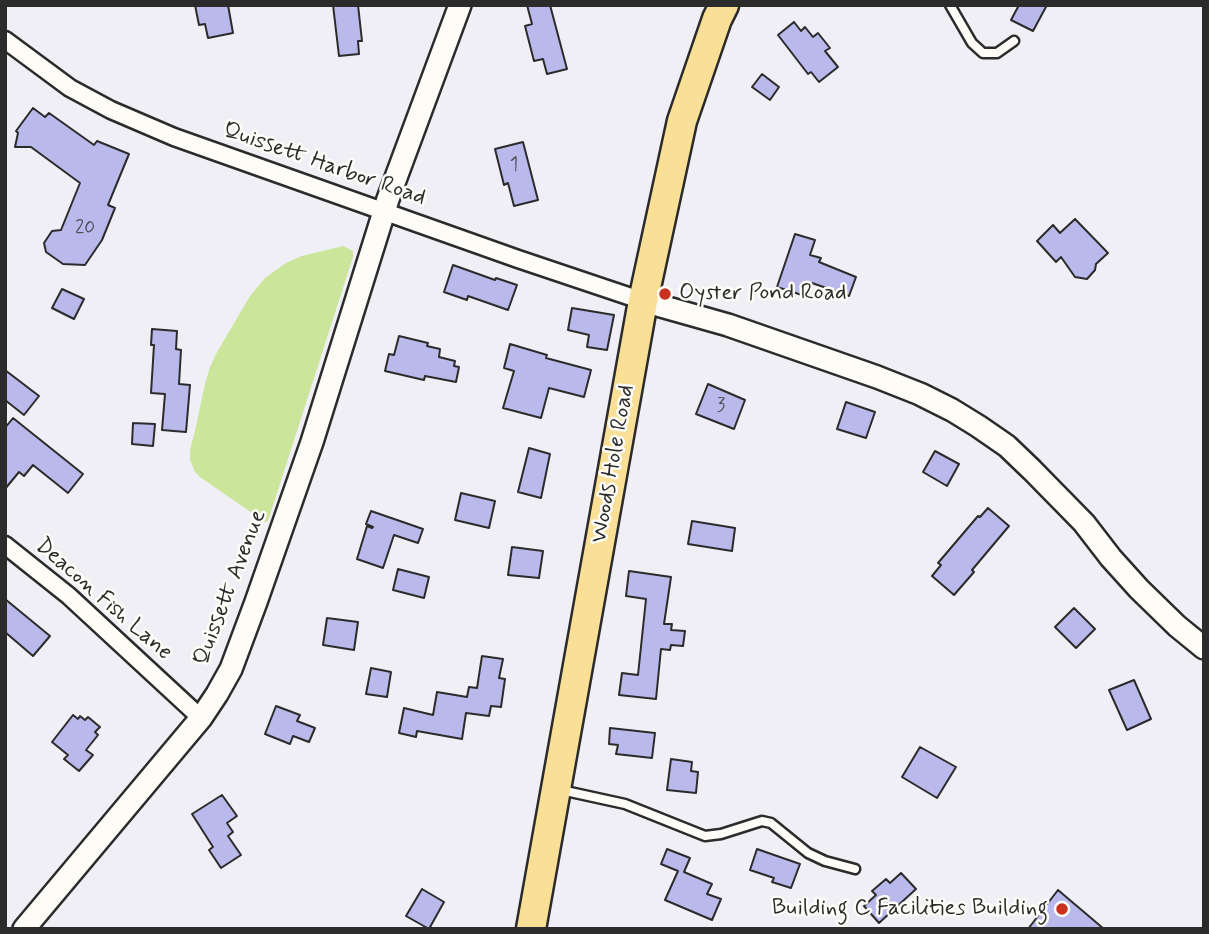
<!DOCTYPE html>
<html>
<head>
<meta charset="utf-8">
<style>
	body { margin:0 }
	#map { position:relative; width:1209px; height:934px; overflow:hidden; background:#f0eff5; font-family:Mynerve,sans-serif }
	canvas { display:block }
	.frame { position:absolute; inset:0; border:7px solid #2b2b2b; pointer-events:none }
</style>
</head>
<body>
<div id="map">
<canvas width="1209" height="934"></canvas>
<div class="frame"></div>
</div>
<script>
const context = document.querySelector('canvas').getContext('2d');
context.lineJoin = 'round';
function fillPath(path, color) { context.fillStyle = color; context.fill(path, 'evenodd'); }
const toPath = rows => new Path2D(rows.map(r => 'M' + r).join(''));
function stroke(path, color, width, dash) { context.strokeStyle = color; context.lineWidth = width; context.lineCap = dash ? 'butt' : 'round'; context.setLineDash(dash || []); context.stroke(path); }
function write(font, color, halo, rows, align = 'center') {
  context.font = font + ' Mynerve,sans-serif'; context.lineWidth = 5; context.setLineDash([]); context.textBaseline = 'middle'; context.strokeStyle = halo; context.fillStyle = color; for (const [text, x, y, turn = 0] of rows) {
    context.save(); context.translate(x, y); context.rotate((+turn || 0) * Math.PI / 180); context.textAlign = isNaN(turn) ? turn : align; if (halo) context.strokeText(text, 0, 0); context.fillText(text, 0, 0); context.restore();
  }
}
fillPath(toPath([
	[343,246,353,251,353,257,268,521,265,522,200,477,195,472,190,460,190,450,194,435,205,384,210,367,216,354,250,296,265,278,286,263,302,256]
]), '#cbe59b');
const building = toPath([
	[195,5,228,5,233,33,208,38,205,24,199,25,195,5],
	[333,5,358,5,362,41,358,41,359,54,339,56,333,5],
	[527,5,550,5,567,69,547,74,543,59,534,61,525,26,532,24,527,5],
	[1019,5,1047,5,1033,31,1011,20,1019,5],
	[794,22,801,31,805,27,813,37,818,33,830,48,825,51,838,67,819,82,811,72,808,74,778,35,794,22],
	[762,74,779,87,770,100,752,87,762,74],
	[33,108,45,117,49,113,94,145,97,141,129,154,108,205,115,208,102,240,85,265,63,264,46,252,44,243,52,231,61,230,80,183,31,147,15,147,18,133,16,131,33,108],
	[523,142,538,200,514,206,508,183,504,185,495,149,523,142],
	[1075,219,1108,253,1096,264,1095,270,1087,279,1075,277,1061,257,1056,262,1037,241,1053,225,1060,233,1075,219],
	[795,234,815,240,810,255,821,258,819,262,856,277,849,296,812,283,808,297,777,287,795,234],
	[453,265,495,280,496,278,517,285,508,310,468,296,467,300,444,292,453,265],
	[62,289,84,299,74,319,52,308,62,289],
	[572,308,614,315,607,350,587,347,589,335,568,330,572,308],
	[152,329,177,331,176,349,181,350,179,384,190,385,186,432,162,430,165,394,151,393,154,345,151,345,152,329],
	[399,336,428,343,427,346,440,349,439,357,455,361,454,366,459,367,456,382,425,376,424,380,385,371,389,354,394,355,399,336],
	[510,344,547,355,546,358,591,370,584,397,549,388,541,418,503,408,514,371,504,368,510,344],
	[5,370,39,396,24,415,5,400,5,370],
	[708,384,745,400,734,429,696,414,708,384],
	[846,402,875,412,866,438,837,429,846,402],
	[13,418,83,474,68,493,33,465,24,476,19,472,5,489,5,428,13,418],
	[133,423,155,424,153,446,132,444,133,423],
	[529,448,550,454,541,498,518,492,529,448],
	[935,451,959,464,947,486,923,472,935,451],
	[461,493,495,501,489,528,455,520,461,493],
	[988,508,1009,526,972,570,974,572,954,595,932,576,941,565,938,563,978,516,980,517,988,508],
	[371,511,423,529,418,543,394,535,383,568,357,559,367,526,372,528,373,527,366,524,371,511],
	[692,521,735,528,732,551,688,544,692,521],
	[512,547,543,551,539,578,508,575,512,547],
	[398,569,429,577,424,598,393,590,398,569],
	[629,571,671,577,664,624,672,624,671,630,685,631,683,646,671,645,670,650,661,649,656,699,619,695,622,673,638,675,646,599,626,596,629,571],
	[5,599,50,636,33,656,5,632,5,599],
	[1074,608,1095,629,1076,648,1055,627,1074,608],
	[327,618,358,622,354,650,323,645,327,618],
	[482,656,503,659,499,678,505,679,501,707,491,706,489,716,466,713,462,739,417,731,416,737,399,733,404,708,433,715,437,692,467,697,469,687,477,688,482,656],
	[371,668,391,672,387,697,366,694,371,668],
	[1134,680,1151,719,1127,730,1109,690,1134,680],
	[276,706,300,715,297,721,315,728,309,742,293,736,290,744,265,734,276,706],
	[73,715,78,719,80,716,85,720,88,717,100,727,95,732,98,735,86,750,93,755,79,771,64,759,68,755,52,742,73,715],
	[610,728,655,733,652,758,616,754,618,745,609,744,610,728],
	[920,747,956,767,937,798,902,777,920,747],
	[671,759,692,762,691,771,698,772,696,793,667,790,671,759],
	[222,795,237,816,227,823,233,832,228,836,241,855,221,868,209,850,213,847,192,814,222,795],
	[667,849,690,858,684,872,712,884,707,894,721,899,712,920,665,900,678,871,661,864,667,849],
	[757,849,800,864,791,888,772,882,774,878,750,870,757,849],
	[901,873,916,889,879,923,864,906,876,895,872,891,886,879,890,883,901,873],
	[422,889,444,902,429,929,406,916,422,889],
	[1058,890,1104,929,1028,929,1058,890]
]);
fillPath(building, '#bab9eb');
stroke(building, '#2b2b2b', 2);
const lane = toPath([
	[950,5,972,43,983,53,997,53,1014,41],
	[561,790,625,804,705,836,721,834,762,821,771,823,808,853,825,861,855,869]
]);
const street = toPath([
	[5,40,70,88,111,110,174,137,518,259,643,301],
	[5,545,69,596,201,718]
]);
const secondary = toPath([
	[643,301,728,325,877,377,920,394,952,410,978,426,1007,446,1032,470,1084,523,1111,558,1139,589,1177,626,1204,648],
	[24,929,201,718,217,694,231,669,256,602,312,442,388,199,460,5]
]);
const highway = toPath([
	[531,929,643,301,682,121,717,19,724,5]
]);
stroke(lane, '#2b2b2b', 13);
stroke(street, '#2b2b2b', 21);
stroke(secondary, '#2b2b2b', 26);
stroke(highway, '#2b2b2b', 33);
stroke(lane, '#fdfcf7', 8);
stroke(street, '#fdfcf7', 16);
stroke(secondary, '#fdfcf7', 21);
stroke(highway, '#fadf96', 28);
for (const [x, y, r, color] of [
	[665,294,7,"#c8321e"],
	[1062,909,7,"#c8321e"]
]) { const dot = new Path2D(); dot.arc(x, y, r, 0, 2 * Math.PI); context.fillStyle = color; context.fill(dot); stroke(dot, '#fdfcf7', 2.5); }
write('19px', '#4f4e5b', null, [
	["1",514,166],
	["20",85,229],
	["3",721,407]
]);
write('23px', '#2b2b2b', '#fdfcf7', [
	["Quissett Harbor Road",324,165,19],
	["Woods Hole Road",614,464,-80],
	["Quissett Avenue",231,588,-69],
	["Deacon Fish Lane",103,600,41]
]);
write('23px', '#2b2b2b', '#fdfcf7', [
	["Oyster Pond Road",679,294],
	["Building C Facilities Building",1048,909,"right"]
], 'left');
</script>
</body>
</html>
